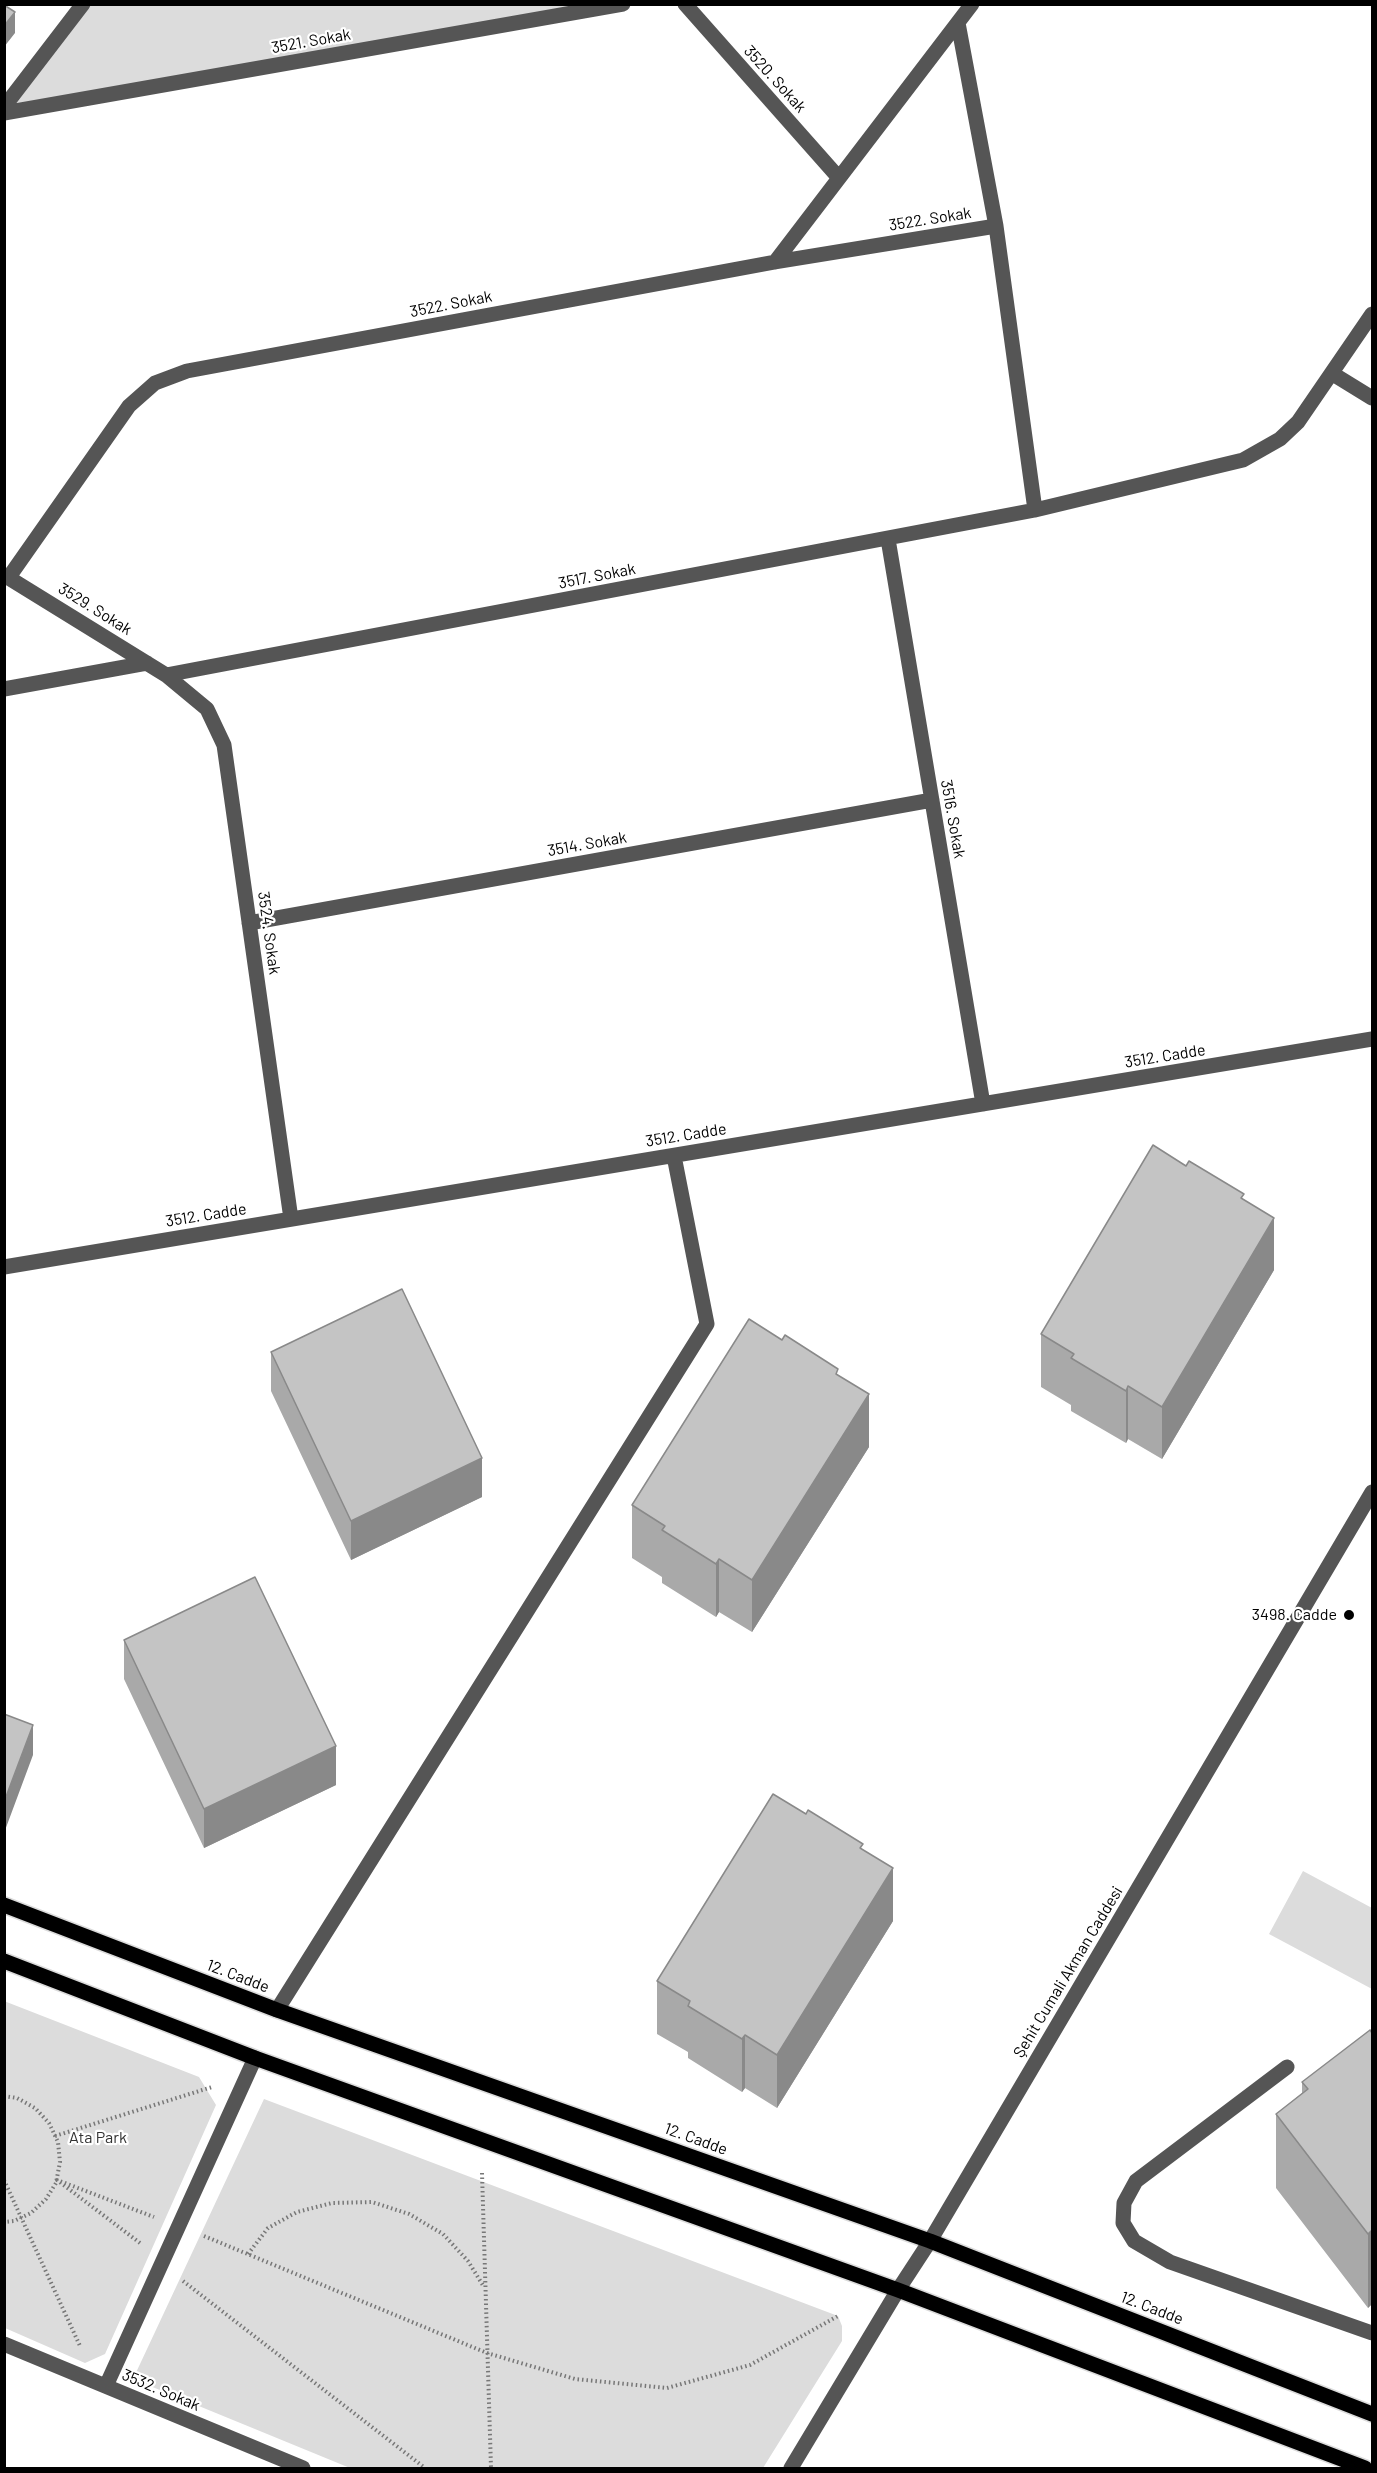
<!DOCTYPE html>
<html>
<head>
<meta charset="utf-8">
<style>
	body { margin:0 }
	#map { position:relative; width:1377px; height:2473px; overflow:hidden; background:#fff; font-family:Barlow,sans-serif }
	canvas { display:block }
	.frame { position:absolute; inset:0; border:6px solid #000; pointer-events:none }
</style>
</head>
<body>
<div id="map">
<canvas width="1377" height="2473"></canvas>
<div class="frame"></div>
</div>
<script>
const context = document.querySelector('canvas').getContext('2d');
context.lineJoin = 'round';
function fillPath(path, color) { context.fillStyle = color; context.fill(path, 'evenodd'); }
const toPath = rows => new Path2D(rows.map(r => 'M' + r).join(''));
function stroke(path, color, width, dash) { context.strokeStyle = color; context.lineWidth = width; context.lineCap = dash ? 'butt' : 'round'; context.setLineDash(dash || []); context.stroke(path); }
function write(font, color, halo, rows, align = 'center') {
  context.font = font + ' Barlow,sans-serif'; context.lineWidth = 4.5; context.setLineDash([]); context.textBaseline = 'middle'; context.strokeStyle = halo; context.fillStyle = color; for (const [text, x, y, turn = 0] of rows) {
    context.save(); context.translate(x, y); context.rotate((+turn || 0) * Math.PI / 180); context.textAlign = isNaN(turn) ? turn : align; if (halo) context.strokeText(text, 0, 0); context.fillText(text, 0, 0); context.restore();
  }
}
fillPath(toPath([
	[83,5,623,5,5,113],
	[1303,1871,1372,1908,1372,1989,1269,1934],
	[4,2001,199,2077,216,2105,105,2354,85,2363,5,2328],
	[264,2099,838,2316,842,2326,842,2341,763,2468,350,2468,133,2379]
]), '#dcdcdc');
const major = toPath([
	[4,1905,277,2010,930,2241,1372,2414],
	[4,1961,255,2058,898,2290,1365,2468]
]);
stroke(major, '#dbdbdb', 18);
stroke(toPath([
	[4,2096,17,2098,35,2108,49,2123,58,2142,60,2162,56,2183,46,2199,31,2213,14,2221,4,2222],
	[55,2136,212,2087],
	[482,2173,491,2468],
	[4,2180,80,2346],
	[204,2236,487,2353,575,2379,667,2388,750,2365,838,2316],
	[140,2243,57,2180,154,2217],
	[248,2254,268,2228,297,2212,332,2203,372,2202,409,2214,443,2234,468,2261,484,2287],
	[183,2281,425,2468]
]), '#777', 4, [1.5, 3]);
stroke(toPath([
	[685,4,839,178],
	[958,23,996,226,1035,510],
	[4,107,83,4],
	[4,113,623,4],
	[775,262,972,4],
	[1333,374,1372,398],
	[888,539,983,1104],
	[4,575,166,675,207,709,224,745,291,1219],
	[9,577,129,406,155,383,187,371,775,262,996,226],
	[166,675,1035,510,1243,460,1280,439,1298,422,1372,314],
	[4,689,147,663],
	[249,923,932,800],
	[4,1267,1372,1039],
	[277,2010,707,1324,674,1156],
	[1287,2067,1136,2181,1124,2203,1123,2223,1134,2241,1170,2262,1372,2333],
	[4,2344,303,2468],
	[106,2386,255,2058],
	[791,2468,898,2290,930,2241,1372,1492]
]), '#555', 15);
stroke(major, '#000', 15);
fillPath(toPath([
	[1244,1199,1274,1270,1162,1459,1128,1439,1126,1443,1071,1411,1071,1405,1041,1387,1041,1334],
	[271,1352,482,1497,351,1560,271,1391],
	[838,1375,869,1447,752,1632,719,1612,716,1617,662,1583,662,1577,632,1558,632,1505],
	[124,1640,336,1785,204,1848,124,1679],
	[863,1850,893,1921,777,2108,745,2088,742,2092,688,2058,688,2052,657,2034,657,1981],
	[1372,2033,1372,2304,1368,2308,1276,2188,1276,2114,1302,2093,1302,2082]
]), '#a9a9a9');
fillPath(toPath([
	[15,12,15,33,4,47,4,26],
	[1274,1218,1274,1270,1162,1459,1162,1407],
	[1128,1386,1128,1439,1126,1443,1126,1391],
	[869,1394,869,1447,752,1632,752,1580],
	[482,1458,482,1497,351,1560,351,1521],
	[719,1559,719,1612,716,1617,716,1564],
	[33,1725,33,1755,4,1833,4,1802],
	[336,1746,336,1785,204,1848,204,1809],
	[893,1868,893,1921,777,2108,777,2055],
	[745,2035,745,2088,742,2092,742,2039],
	[1372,2230,1372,2304,1368,2308,1368,2234]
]), '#898989');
const building = toPath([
	[4,5,15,12,4,26,4,5],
	[1153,1145,1186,1166,1189,1161,1244,1194,1241,1198,1274,1218,1162,1407,1128,1386,1126,1391,1071,1358,1074,1354,1041,1334,1153,1145],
	[402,1289,482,1458,351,1521,271,1352,402,1289],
	[749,1319,782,1340,785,1335,838,1369,836,1374,869,1394,752,1580,719,1559,716,1564,662,1530,665,1526,632,1505,749,1319],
	[255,1577,336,1746,204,1809,124,1640,255,1577],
	[4,1714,33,1725,4,1802,4,1714],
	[773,1794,806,1814,808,1810,863,1844,860,1848,893,1868,777,2055,745,2035,742,2039,688,2006,690,2001,657,1981,773,1794],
	[1370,2030,1372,2033,1372,2230,1368,2234,1276,2114,1308,2089,1302,2082,1370,2030]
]);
fillPath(building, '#c4c4c4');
stroke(building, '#898989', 1.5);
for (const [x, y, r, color] of [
	[1349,1615,6,"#000"]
]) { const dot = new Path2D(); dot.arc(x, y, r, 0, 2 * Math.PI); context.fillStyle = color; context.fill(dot); stroke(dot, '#fff', 2); }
write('16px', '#000', '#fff', [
	["3521. Sokak",311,41,-10],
	["3520. Sokak",775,79,48],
	["3522. Sokak",930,219,-9],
	["3522. Sokak",451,304,-11],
	["3517. Sokak",597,576,-11],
	["3529. Sokak",95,609,32],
	["3516. Sokak",953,819,80],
	["3514. Sokak",587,844,-10],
	["3524. Sokak",269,933,82],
	["3512. Cadde",1165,1056,-9],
	["3512. Cadde",686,1135,-9],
	["3512. Cadde",206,1215,-9],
	["Şehit Cumali Akman Caddesi",1068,1972,-59],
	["12. Cadde",238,1976,21],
	["12. Cadde",696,2139,20],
	["12. Cadde",1152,2308,21],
	["3532. Sokak",161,2390,23]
]);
write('16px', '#000', '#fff', [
	["3498. Cadde",1337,1615]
], 'right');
write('16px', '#333', '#fff', [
	["Ata Park",98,2138]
]);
</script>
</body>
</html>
